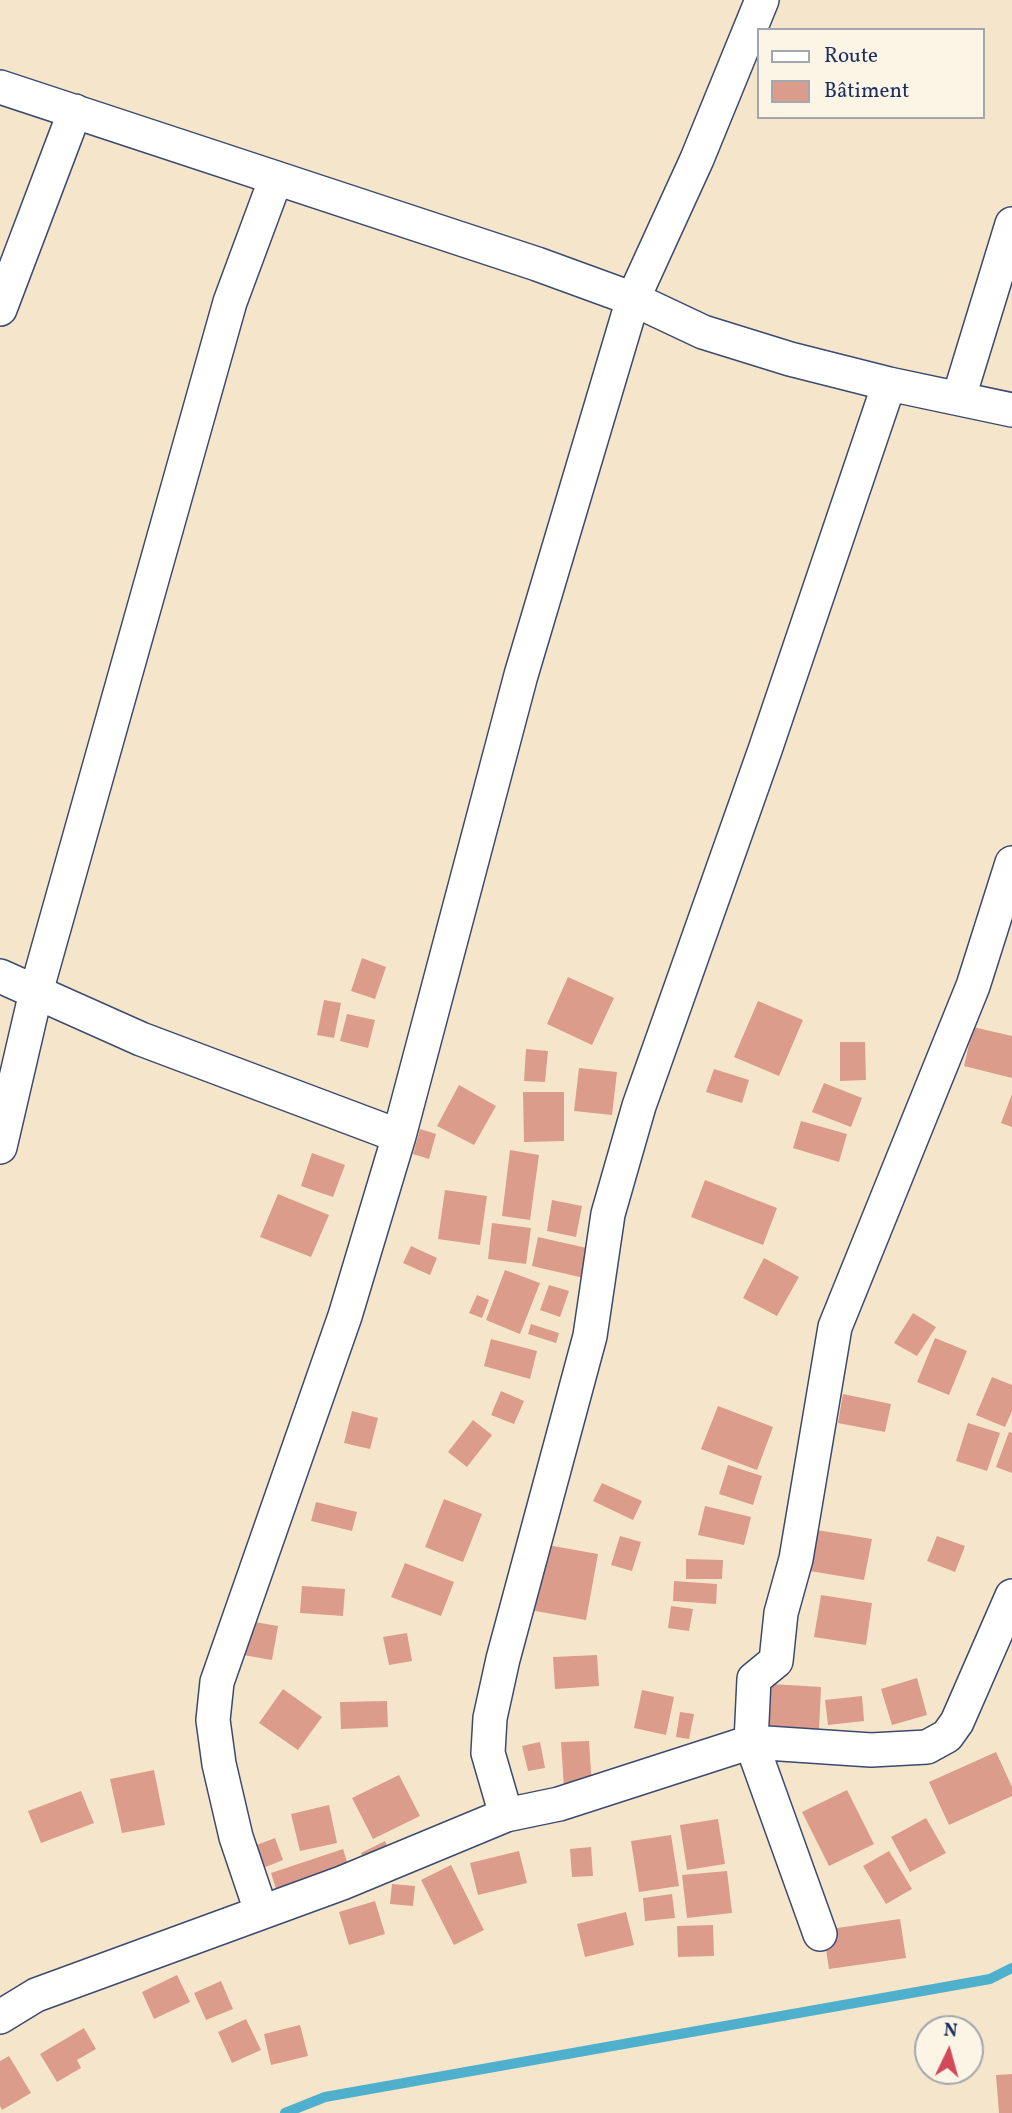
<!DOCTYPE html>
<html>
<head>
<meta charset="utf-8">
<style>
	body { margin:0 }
	#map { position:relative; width:1012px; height:2113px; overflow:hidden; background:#f5e6cb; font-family:Vollkorn,serif }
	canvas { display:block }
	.legend { position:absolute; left:757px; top:28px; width:228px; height:91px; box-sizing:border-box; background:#fcf5e5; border:2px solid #a2a6af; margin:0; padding:9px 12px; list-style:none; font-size:21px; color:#1b2f5e }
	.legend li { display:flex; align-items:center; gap:14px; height:35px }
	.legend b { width:35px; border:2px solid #a2a6af }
	.north { position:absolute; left:914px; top:2015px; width:70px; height:70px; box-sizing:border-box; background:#fcf5e5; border:2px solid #a2a6af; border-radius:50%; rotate:5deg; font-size:19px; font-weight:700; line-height:28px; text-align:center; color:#1b2f5e }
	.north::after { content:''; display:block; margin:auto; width:24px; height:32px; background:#d1495b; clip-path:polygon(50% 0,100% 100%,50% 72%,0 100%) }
</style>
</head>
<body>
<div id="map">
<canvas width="1012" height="2113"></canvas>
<ul class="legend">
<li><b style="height:9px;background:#fff"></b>Route</li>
<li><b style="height:19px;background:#db9c8c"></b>Bâtiment</li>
</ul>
<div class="north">N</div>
</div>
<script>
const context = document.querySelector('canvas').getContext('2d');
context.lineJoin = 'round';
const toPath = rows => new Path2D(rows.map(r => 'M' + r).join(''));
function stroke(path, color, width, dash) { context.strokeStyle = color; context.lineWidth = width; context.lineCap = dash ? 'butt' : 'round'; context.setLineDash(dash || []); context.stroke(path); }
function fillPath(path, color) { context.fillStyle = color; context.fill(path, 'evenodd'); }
stroke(toPath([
	[285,2113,325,2097,990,1979,1012,1968]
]), '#4fb0ce', 10);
fillPath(toPath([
	[362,958,386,967,375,999,351,991],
	[568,977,614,998,592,1045,547,1024],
	[324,1000,341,1003,334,1038,317,1035],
	[758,1001,803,1020,779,1076,734,1057],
	[347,1014,375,1020,368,1048,340,1041],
	[973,1027,1012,1036,1012,1078,964,1066],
	[840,1042,865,1042,866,1080,840,1081],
	[526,1049,548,1051,545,1082,524,1081],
	[579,1068,617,1072,612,1115,574,1111],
	[714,1069,749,1080,742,1103,706,1092],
	[824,1083,862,1098,851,1127,812,1112],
	[459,1085,496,1106,474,1145,437,1126],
	[523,1092,564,1092,564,1141,524,1142],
	[1012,1094,1012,1127,1001,1123],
	[801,1121,847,1134,839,1162,793,1148],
	[420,1129,436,1134,429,1159,413,1154],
	[510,1150,539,1155,530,1220,502,1216],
	[312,1153,345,1165,333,1197,301,1186],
	[705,1180,777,1208,763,1245,691,1217],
	[445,1190,487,1196,480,1245,438,1239],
	[278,1194,329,1215,311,1257,260,1237],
	[552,1200,582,1206,576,1237,547,1231],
	[492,1223,531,1228,526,1264,488,1259],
	[538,1237,591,1249,584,1278,532,1266],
	[411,1246,437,1258,430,1275,403,1263],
	[764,1258,799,1277,777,1316,743,1298],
	[505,1270,540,1283,520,1334,486,1320],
	[549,1285,569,1291,560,1317,540,1310],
	[477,1295,489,1300,482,1318,469,1313],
	[913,1313,936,1327,917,1356,894,1343],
	[531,1324,559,1333,556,1343,528,1334],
	[935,1338,967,1351,949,1395,917,1382],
	[491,1339,537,1351,530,1379,484,1366],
	[992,1377,1012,1385,1012,1411,1005,1427,976,1415],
	[501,1391,524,1401,514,1424,491,1415],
	[843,1394,891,1404,885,1432,838,1423],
	[718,1406,773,1427,757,1470,701,1449],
	[352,1411,378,1418,370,1449,344,1443],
	[473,1420,492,1435,467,1467,448,1452],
	[968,1423,1000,1433,987,1471,956,1461],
	[1009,1432,1012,1433,1012,1473,996,1467],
	[728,1465,762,1476,753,1505,719,1494],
	[602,1483,642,1501,633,1520,593,1501],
	[444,1499,482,1514,463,1562,425,1547],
	[316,1502,357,1512,352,1531,311,1521],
	[705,1506,751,1517,744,1545,698,1535],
	[811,1529,872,1539,864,1580,804,1570],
	[620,1536,641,1542,632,1571,611,1565],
	[937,1536,965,1546,955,1572,927,1561],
	[542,1544,598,1554,586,1620,530,1610],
	[686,1559,723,1560,722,1579,686,1579],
	[405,1563,454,1582,441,1616,391,1597],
	[674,1581,717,1584,716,1604,673,1601],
	[302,1586,345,1589,343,1616,300,1613],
	[821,1595,872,1603,866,1645,814,1637],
	[671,1606,693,1609,689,1631,668,1628],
	[243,1620,278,1626,272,1660,237,1654],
	[407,1633,412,1661,389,1665,383,1637],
	[597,1655,599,1686,555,1689,553,1657],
	[917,1678,927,1715,892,1725,881,1689],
	[771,1684,821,1687,819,1730,769,1727],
	[283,1689,322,1717,298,1750,259,1723],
	[642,1690,674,1697,666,1735,634,1728],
	[862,1696,864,1721,828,1725,825,1700],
	[387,1701,388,1727,341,1729,340,1702],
	[680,1712,694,1714,689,1739,676,1737],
	[589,1741,592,1787,564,1788,561,1742],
	[540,1742,545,1768,528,1771,522,1746],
	[996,1752,1012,1787,1012,1796,949,1825,929,1782],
	[154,1770,165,1825,122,1833,110,1779],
	[399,1775,420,1816,373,1839,352,1798],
	[847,1790,874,1844,829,1866,802,1812],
	[81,1791,94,1823,41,1843,28,1811],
	[329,1805,337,1843,300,1851,291,1814],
	[926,1818,946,1853,910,1872,891,1837],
	[718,1819,725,1864,687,1870,680,1825],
	[671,1835,679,1886,639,1892,631,1841],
	[275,1838,283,1860,263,1868,254,1846],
	[385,1841,392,1856,368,1867,361,1853],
	[591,1847,593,1876,572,1877,570,1849],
	[343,1849,351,1874,279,1898,271,1873],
	[519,1851,527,1883,478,1895,470,1863],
	[889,1851,912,1889,886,1904,863,1866],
	[451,1865,484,1930,454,1945,421,1880],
	[727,1871,732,1913,687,1918,682,1875],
	[392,1884,415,1886,413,1906,390,1904],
	[672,1894,675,1918,645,1921,643,1898],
	[375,1901,385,1934,349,1945,339,1912],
	[626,1912,634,1945,585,1957,577,1924],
	[900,1919,906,1958,829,1969,823,1930],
	[713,1925,714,1956,678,1957,677,1926],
	[177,1975,190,2002,154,2019,142,1992],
	[221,1981,233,2009,206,2020,194,1993],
	[246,2019,261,2050,232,2063,218,2032],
	[300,2025,308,2056,271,2065,264,2034],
	[84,2028,96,2049,77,2060,81,2068,57,2082,40,2054],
	[9,2056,31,2093,2,2110,0,2106,0,2061],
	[1012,2074,1012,2113,999,2113,996,2075]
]), '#db9c8c');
const street = toPath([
	[0,87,537,264,633,299,703,332,790,359,889,384,1012,410],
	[0,309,75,111],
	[959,397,1012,224],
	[0,976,141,1039,399,1136],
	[0,1147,36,992,230,302,276,178],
	[506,1815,488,1753,490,1718,503,1659,590,1336,608,1214,639,1106,765,750,889,384],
	[261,1911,236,1837,219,1764,213,1720,217,1682,345,1316,399,1136,521,675,633,299,697,159,762,0],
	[820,1934,751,1742,754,1679,776,1661,781,1613,796,1559,835,1327,973,986,1012,863],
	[0,2017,36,1995,342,1883,506,1815,559,1804,751,1742,871,1750,927,1747,947,1736,957,1722,1012,1596]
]);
stroke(street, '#3c4a6e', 36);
stroke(street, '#fff', 33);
</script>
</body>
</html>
